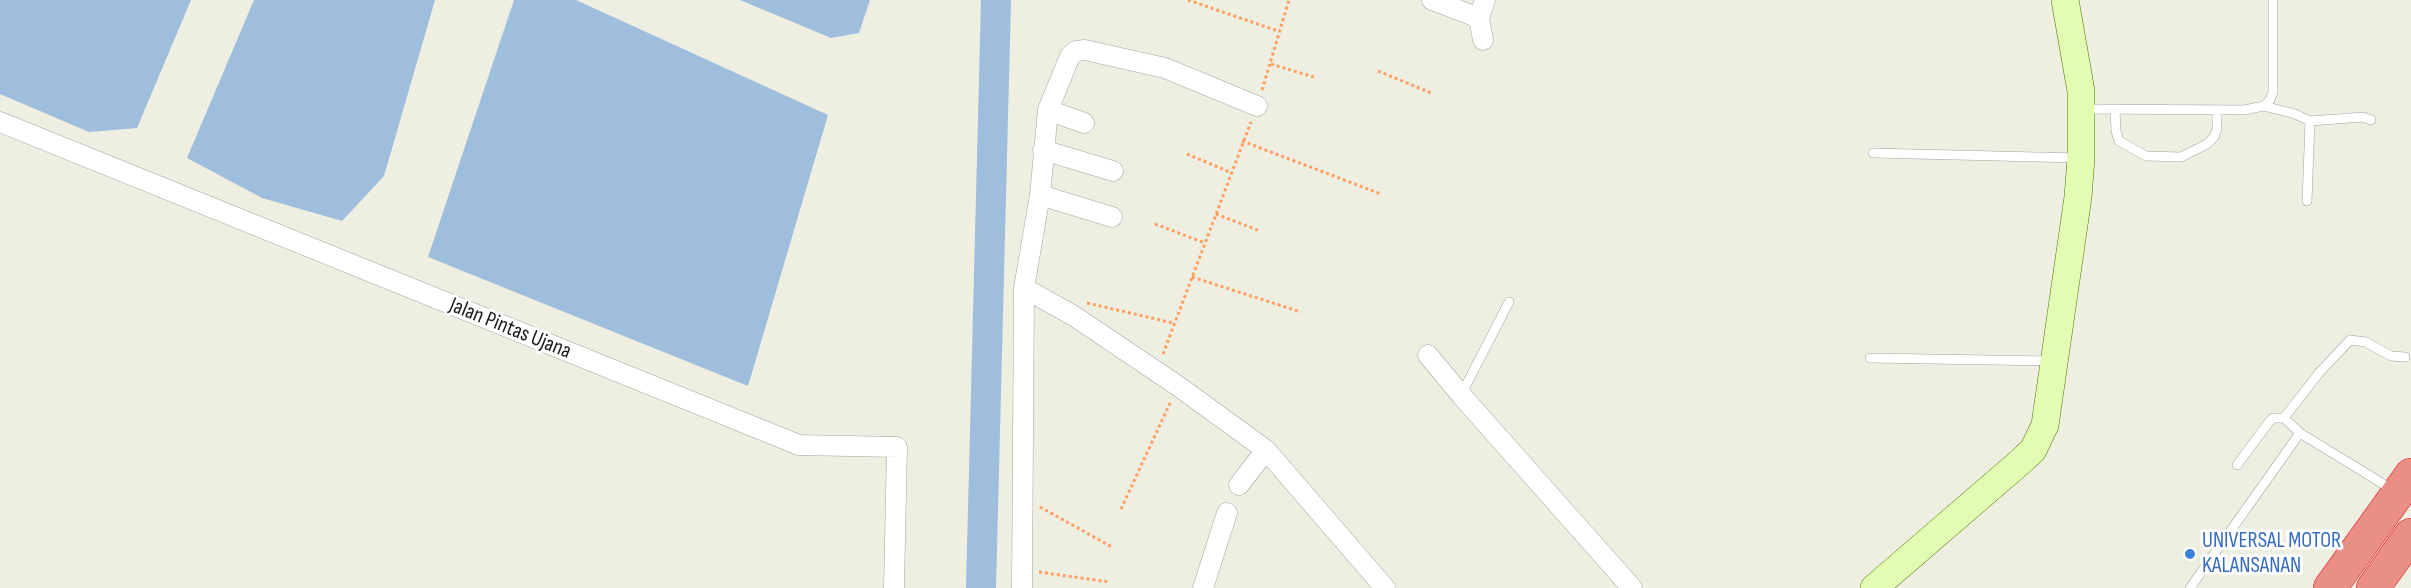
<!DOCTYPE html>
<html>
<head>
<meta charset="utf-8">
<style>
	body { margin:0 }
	canvas { display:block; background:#eeeee1 }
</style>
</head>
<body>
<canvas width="2411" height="588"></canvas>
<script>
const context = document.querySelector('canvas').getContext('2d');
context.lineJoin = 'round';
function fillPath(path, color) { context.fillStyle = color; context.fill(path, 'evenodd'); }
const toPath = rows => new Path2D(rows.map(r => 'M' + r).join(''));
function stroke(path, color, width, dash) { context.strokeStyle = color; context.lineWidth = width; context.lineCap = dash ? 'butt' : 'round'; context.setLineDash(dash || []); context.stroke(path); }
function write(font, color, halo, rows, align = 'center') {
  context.font = font + ' "Sofia Sans Condensed",sans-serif'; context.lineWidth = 6; context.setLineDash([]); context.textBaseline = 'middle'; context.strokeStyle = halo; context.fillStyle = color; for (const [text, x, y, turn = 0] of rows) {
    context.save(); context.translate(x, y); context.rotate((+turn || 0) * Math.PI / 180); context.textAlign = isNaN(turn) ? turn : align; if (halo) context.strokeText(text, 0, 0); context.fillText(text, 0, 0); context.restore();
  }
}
fillPath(toPath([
	[0,0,191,0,137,128,89,132,0,94],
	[254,0,435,0,384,176,342,221,262,198,187,158],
	[514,0,576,0,828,115,748,386,428,257],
	[740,0,870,0,859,33,831,38]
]), '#9fbede');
stroke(toPath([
	[981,588,996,0]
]), '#9fbede', 30);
const lane = toPath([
	[2264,106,2295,114,2310,121,2363,117,2371,120],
	[2084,109,2244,110,2264,106,2270,100,2273,92,2273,0],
	[2115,109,2116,131,2119,141,2146,156,2181,157,2207,144,2214,137,2217,129,2217,110],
	[1873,153,2079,158],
	[2307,201,2310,121],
	[1870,358,2051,361],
	[1461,395,1509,302],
	[2300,433,2393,490],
	[2237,465,2269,422,2273,418,2284,418],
	[2190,588,2300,433,2284,418,2319,373,2350,340,2366,342,2391,356,2405,357]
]);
const street = toPath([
	[1432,0,1479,18],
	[1483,40,1479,18,1485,0],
	[1257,106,1165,68,1085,50,1076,51,1070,56,1048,110,1040,195,1024,288,1074,316,1178,386,1266,450,1385,588],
	[1048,110,1084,123],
	[0,122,799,445,897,447,894,588],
	[1043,150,1113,171],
	[1040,195,1112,217],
	[1428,355,1461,395,1632,588],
	[1239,485,1266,450],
	[1022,588,1024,288],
	[1203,588,1227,513]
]);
const secondary = toPath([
	[1874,588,2019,463,2033,450,2045,425,2078,197,2081,158,2081,91,2065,0]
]);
const highway = toPath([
	[2330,588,2411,475],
	[2373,588,2411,535]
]);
stroke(lane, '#a3a3a3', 10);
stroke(street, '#a3a3a3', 21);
stroke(secondary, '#477601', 28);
stroke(highway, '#de1d27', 34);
stroke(toPath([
	[1188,0,1278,31],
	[1271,64,1317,78],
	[1378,71,1431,93],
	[1262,90,1289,0],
	[1242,141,1381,194],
	[1187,154,1232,173],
	[1216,214,1260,231],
	[1155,224,1205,243],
	[1192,277,1301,312],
	[1087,303,1173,323],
	[1163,354,1251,122],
	[1040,507,1112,547],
	[1121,509,1171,401],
	[1039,572,1109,582]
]), '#ff9f61', 3, [3, 3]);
stroke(lane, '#fff', 9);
stroke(street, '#fff', 20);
stroke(secondary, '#e2fcb2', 27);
stroke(highway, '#e98f85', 33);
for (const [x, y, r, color] of [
	[2190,554,6,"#3f7fe0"]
]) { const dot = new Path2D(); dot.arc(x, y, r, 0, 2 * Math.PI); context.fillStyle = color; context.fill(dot); stroke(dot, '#fff', 2); }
write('22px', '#1c1c1c', '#fff', [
	["Jalan Pintas Ujana",510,329,22]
]);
write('22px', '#366cbe', '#fff', [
	["UNIVERSAL MOTOR",2202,541],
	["KALANSANAN",2202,566]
], 'left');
</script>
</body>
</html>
